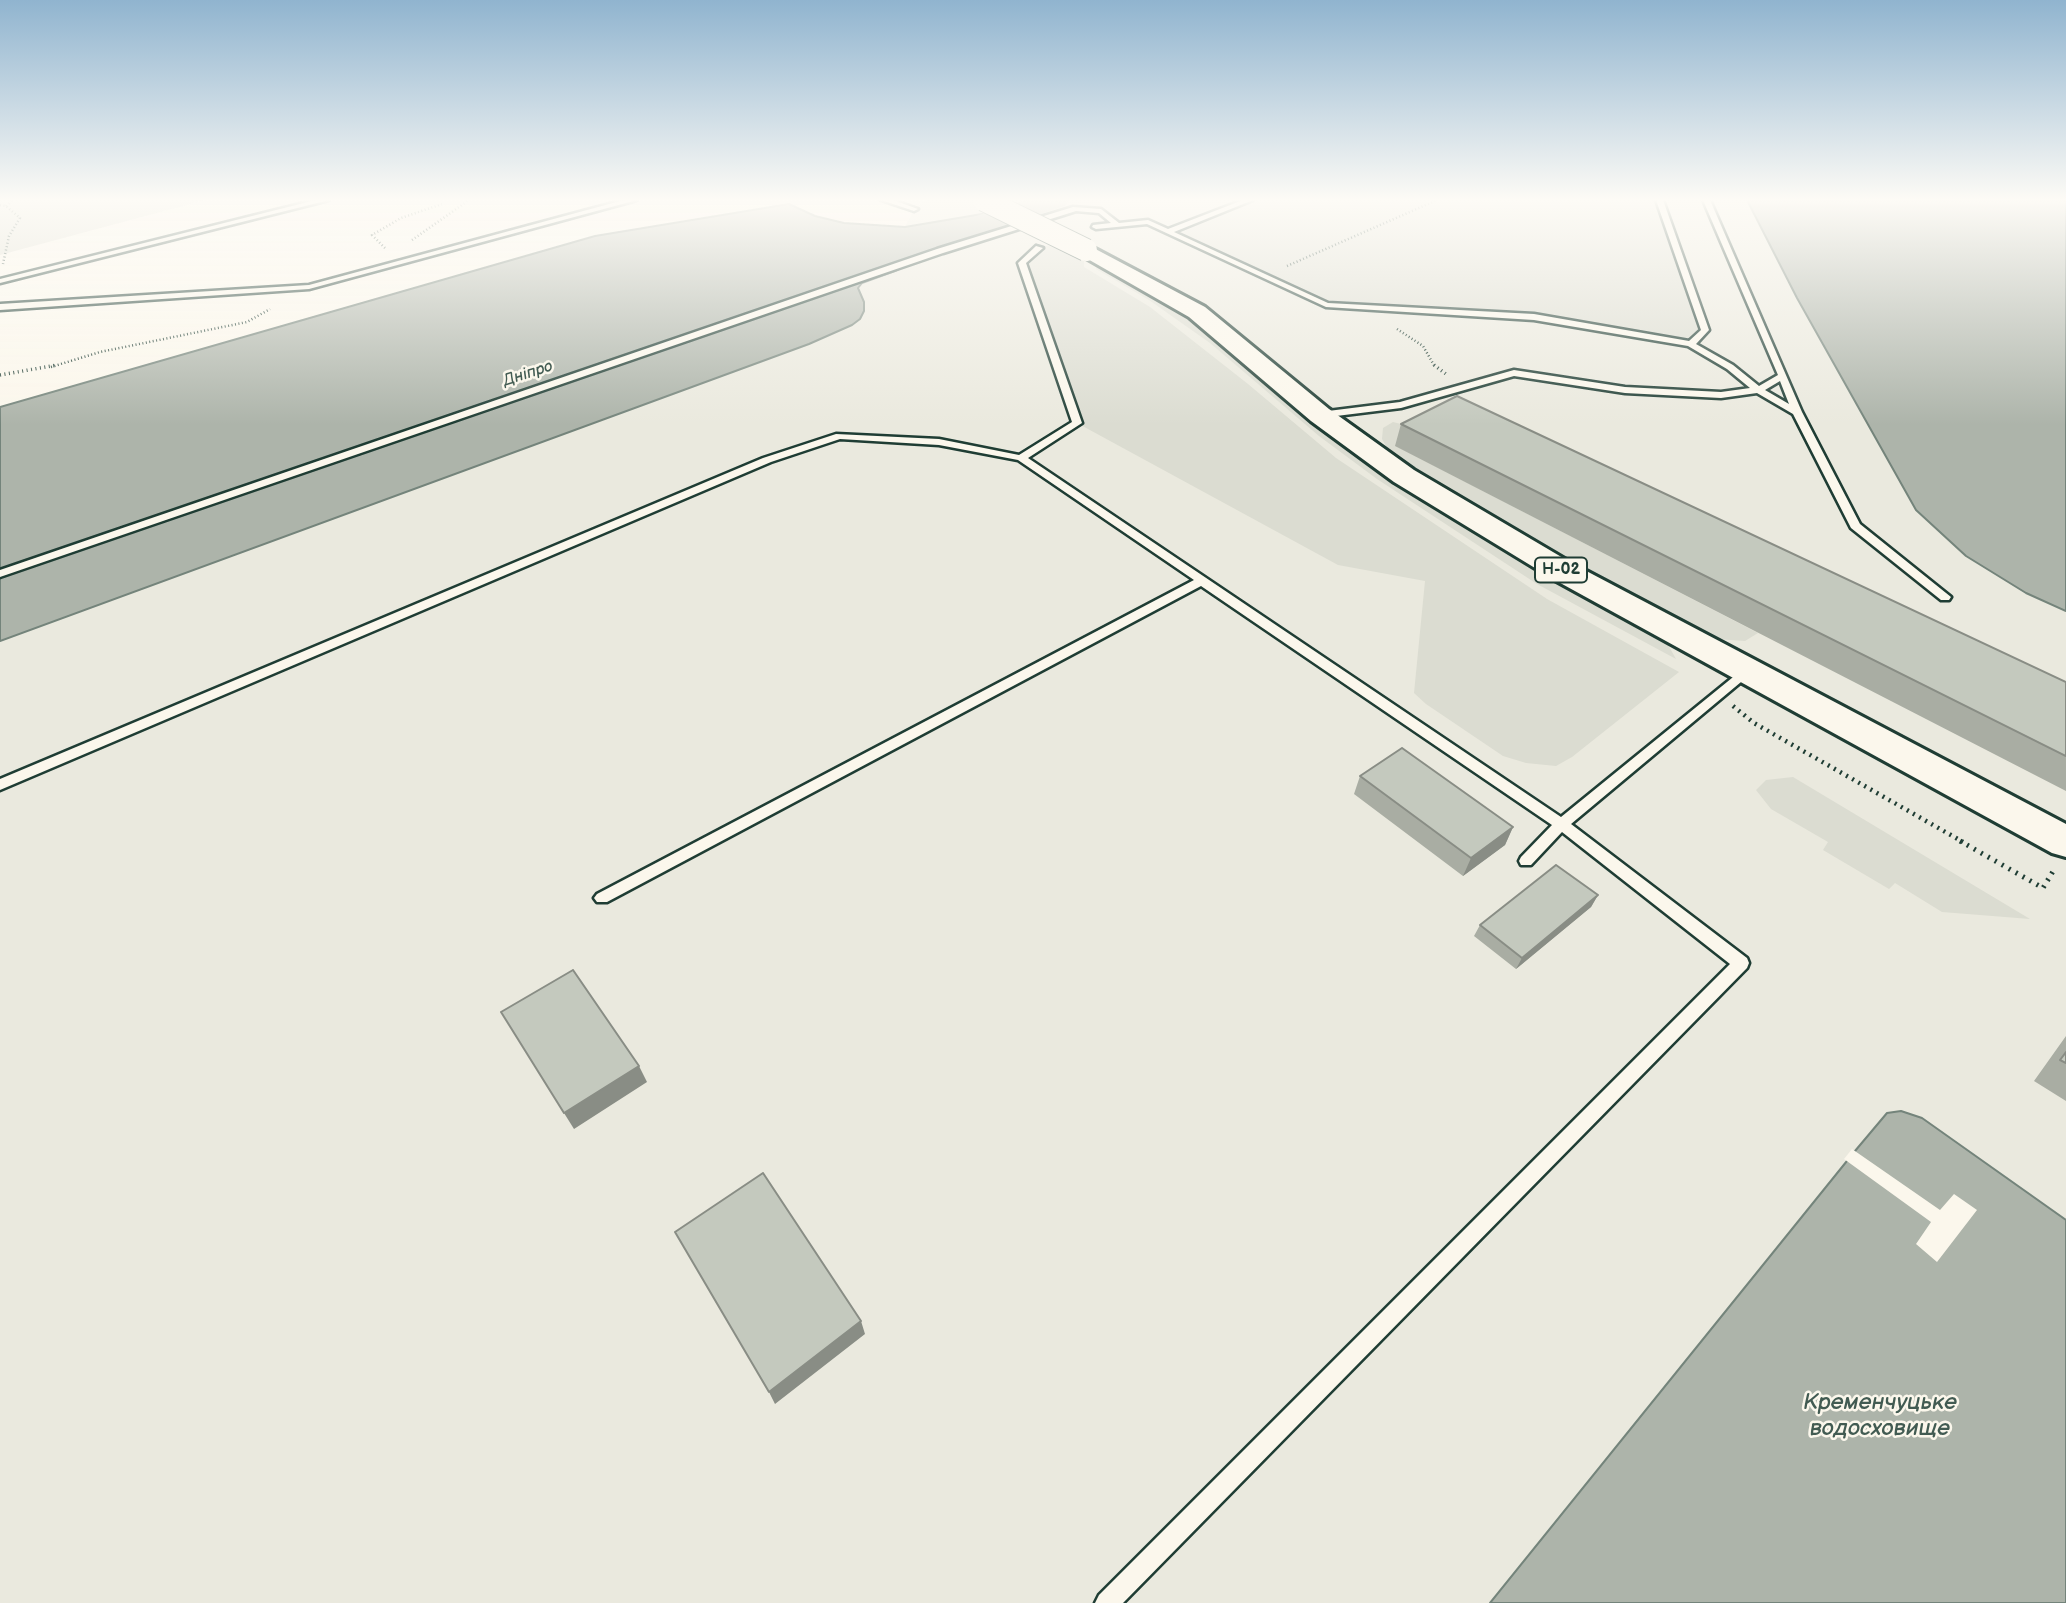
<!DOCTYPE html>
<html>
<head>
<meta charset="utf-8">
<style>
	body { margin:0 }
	canvas { display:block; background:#fbf7ec }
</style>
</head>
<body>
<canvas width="2066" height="1603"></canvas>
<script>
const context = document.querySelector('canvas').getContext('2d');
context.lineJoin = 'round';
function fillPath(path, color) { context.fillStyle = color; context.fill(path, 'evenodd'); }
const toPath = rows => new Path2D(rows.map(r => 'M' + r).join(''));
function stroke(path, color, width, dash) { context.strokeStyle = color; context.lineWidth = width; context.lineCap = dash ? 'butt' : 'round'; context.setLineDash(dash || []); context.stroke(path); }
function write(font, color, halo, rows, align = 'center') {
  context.font = font + ' "Balsamiq Sans",sans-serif'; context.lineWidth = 5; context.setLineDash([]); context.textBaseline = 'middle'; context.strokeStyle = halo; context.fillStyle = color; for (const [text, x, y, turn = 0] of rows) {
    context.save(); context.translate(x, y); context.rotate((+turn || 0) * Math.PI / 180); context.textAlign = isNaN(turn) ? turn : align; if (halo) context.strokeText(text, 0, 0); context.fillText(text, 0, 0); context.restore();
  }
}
fillPath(toPath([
	[926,200,1747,200,1797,298,1916,510,1966,556,2026,593,2066,611,2066,1220,1922,1118,1855,1151,1490,1603,0,1603,0,641,809,344,862,283,895,271,935,251,1001,228,982,214,905,227,914,209]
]), '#eae9de');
fillPath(toPath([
	[0,200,205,200,0,255],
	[1250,200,1659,200,1705,330,1691,344,1534,317,1326,305,1168,232],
	[1054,244,1084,259,1084,267,1150,307,1248,384,1336,458,1547,599,1679,672,1572,757,1556,766,1526,763,1503,756,1426,704,1414,693,1425,581,1338,565,1077,423,1022,263,1039,248],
	[1097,265,1142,288,1222,343,1330,434,1401,487,1552,581,1667,643,1676,659,1537,584,1377,479,1319,436,1210,343,1149,300,1096,269],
	[1393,422,1409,426,1396,446,1758,633,1745,641,1716,639,1583,570,1390,453,1382,439,1383,428],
	[1793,777,2030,919,1942,912,1895,883,1889,889,1823,850,1828,842,1771,809,1756,790,1766,780]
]), '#dbdcd1');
const water = toPath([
	[1747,200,2066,200,2066,611,2026,593,1966,556,1916,510,1797,298,1747,200],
	[789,204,815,216,844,223,905,227,982,214,1005,221,1005,225,935,251,895,271,862,283,858,288,864,302,864,311,860,319,852,325,809,344,0,641,0,407,595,236,789,204],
	[1901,1111,1922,1118,2066,1220,2066,1603,1490,1603,1855,1151,1887,1113,1901,1111]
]);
fillPath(water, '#adb4aa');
stroke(water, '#74847b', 2);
fillPath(toPath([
	[1852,1149,1940,1210,1954,1194,1977,1210,1937,1262,1916,1244,1931,1222,1844,1159]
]), '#fbf7ec');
fillPath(toPath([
	[1025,200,1069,200,1065,206,965,239,954,242,943,239,939,233,943,227,1025,200]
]), '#adb4aa');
const service = toPath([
	[316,200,329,200,0,283,0,279,316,200],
	[624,200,637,200,309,289,0,310,0,304,309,285,624,200],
	[881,200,893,200,918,209,914,211,881,200],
	[1243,200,1253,200,1174,232,1328,303,1534,314,1689,341,1701,330,1656,200,1663,200,1709,330,1696,344,1733,365,1759,386,1778,375,1703,200,1710,200,1802,412,1860,524,1951,597,1949,600,1941,600,1851,528,1793,414,1757,393,1721,398,1625,393,1514,376,1401,408,1320,418,1315,415,1320,412,1400,402,1514,370,1625,387,1721,392,1750,388,1727,369,1688,346,1534,320,1326,307,1147,224,1096,229,1092,227,1093,225,1111,223,1099,213,1076,211,943,253,0,577,0,570,937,249,1073,207,1101,209,1119,223,1148,220,1168,229,1243,200],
	[1780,381,1789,404,1765,390,1780,381],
	[1036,246,1043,248,1026,263,1082,423,1028,458,1561,817,1743,669,1747,668,1753,672,1571,824,1747,958,1749,963,1747,968,1123,1603,1095,1603,1099,1595,1730,964,1562,832,1531,865,1521,865,1519,861,1521,857,1552,825,1201,586,607,902,597,902,594,898,597,894,1194,580,1018,460,939,445,840,439,771,462,0,790,0,779,763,458,836,434,939,439,1019,455,1072,422,1018,263,1036,246]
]);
const primary = toPath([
	[1086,244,1205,307,1329,409,1414,470,1575,565,2066,824,2066,857,2052,853,1553,579,1394,482,1311,421,1189,317,1079,254,1075,250,1079,246,1086,244]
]);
stroke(service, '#1f3d34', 5);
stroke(primary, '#1f3d34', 6);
stroke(toPath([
	[0,205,6,206,20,218,9,236,3,264],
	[6,206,13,200],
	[412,240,469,200],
	[385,248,372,235,401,218,442,204],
	[1287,266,1437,200],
	[1397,329,1423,346,1435,367],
	[51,367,100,352,247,322,270,309]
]), '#1f3d34', 2.5, [1, 2.5]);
stroke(toPath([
	[1434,365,1446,374],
	[0,375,57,365]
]), '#1f3d34', 3.5, [1, 3.5]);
stroke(toPath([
	[1733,706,1754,723,1963,842]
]), '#1f3d34', 4.5, [2, 5]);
stroke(toPath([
	[1960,841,2043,888,2055,868]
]), '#1f3d34', 5, [2, 6]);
fillPath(service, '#fbf7ec');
fillPath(primary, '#fbf7ec');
const primaryBridge = toPath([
	[984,200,1086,250]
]);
stroke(primaryBridge, '#1f3d34', 24, []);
stroke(primaryBridge, '#fbf7ec', 22);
fillPath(toPath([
	[1401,424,2066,682,2066,791,1395,446],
	[1360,776,1513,827,1505,845,1463,876,1354,794],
	[1598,895,1591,907,1516,969,1474,936,1480,925],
	[2066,1036,2066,1101,2034,1081]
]), '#a9ada3');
fillPath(toPath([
	[1513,827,1505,845,1463,876,1471,858],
	[1598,895,1591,907,1516,969,1522,958],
	[639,1066,647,1082,574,1129,564,1113],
	[861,1321,865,1334,775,1404,769,1392]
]), '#898d85');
const building = toPath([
	[1457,396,2066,682,2066,756,1401,424,1457,396],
	[1402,748,1513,827,1471,858,1360,776,1402,748],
	[1556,865,1598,895,1522,958,1480,925,1556,865],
	[573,970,639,1066,564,1113,501,1012,573,970],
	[2066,1052,2066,1063,2060,1060,2066,1052],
	[763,1173,861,1321,769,1392,675,1232,763,1173]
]);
fillPath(building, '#c4c9be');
stroke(building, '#898d85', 2);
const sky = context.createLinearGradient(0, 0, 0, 425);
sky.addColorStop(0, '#90b4cf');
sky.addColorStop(0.47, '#fdfbf6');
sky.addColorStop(1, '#fdfbf600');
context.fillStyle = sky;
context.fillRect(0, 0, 2066, 425);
write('italic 16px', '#425b52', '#fbf7ec', [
	["Дніпро",528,374,-18]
]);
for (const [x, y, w] of [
	[1561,570,52]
]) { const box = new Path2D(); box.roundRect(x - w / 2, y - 12.5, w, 25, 5); context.fillStyle = '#fbf7ec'; context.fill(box); stroke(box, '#1f3d34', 2); }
write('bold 16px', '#1f3d34', null, [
	["Н-02",1561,570]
]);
write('italic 23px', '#425b52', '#fbf7ec', [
	["Кременчуцьке",1880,1403],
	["водосховище",1880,1429]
]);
</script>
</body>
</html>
